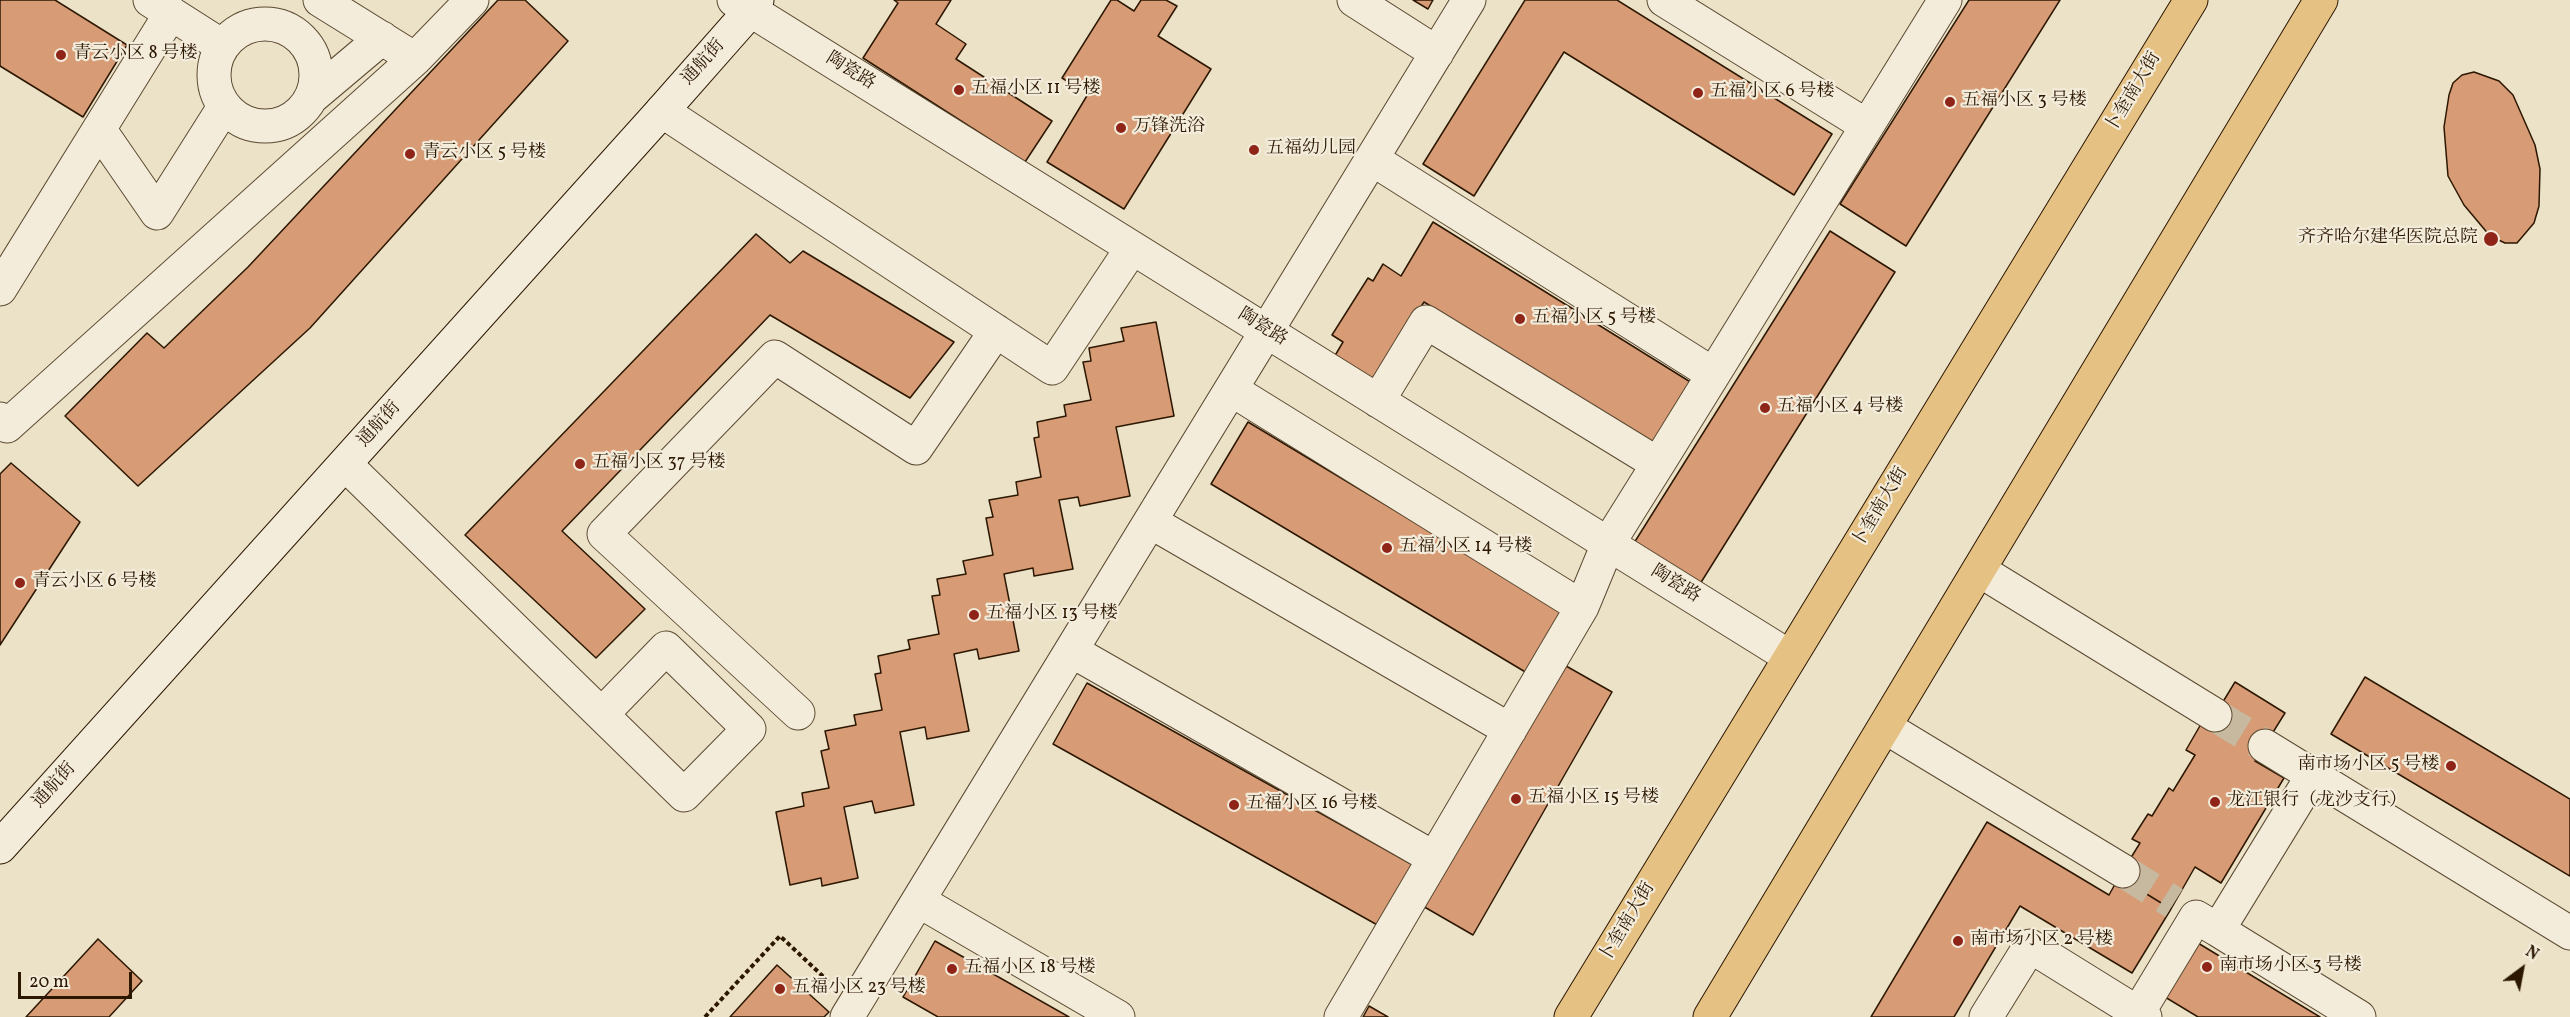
<!DOCTYPE html>
<html>
<head>
<meta charset="utf-8">
<style>
	body { margin:0 }
	#map { position:relative; width:2570px; height:1017px; overflow:hidden; background:#ece2c7; font-family:Vollkorn,serif }
	canvas { display:block }
	.north { position:absolute; left:2492px; top:939px; width:60px; height:60px; -webkit-text-stroke:4px #f3ecdb; paint-order:stroke; rotate:32deg; font-size:16px; font-weight:700; line-height:24px; text-align:center; color:#2c1700 }
	.north::after { content:''; display:block; margin:auto; width:21px; height:27px; background:#2c1700; clip-path:polygon(50% 0,100% 100%,50% 72%,0 100%) }
	.scale { position:absolute; left:18px; top:972px; width:114px; height:27px; box-sizing:border-box; border:3px solid #2c1700; border-top:0; padding-left:8px; font-size:18px; line-height:21px; white-space:nowrap; color:#2c1700; -webkit-text-stroke:4px #f3ecdb; paint-order:stroke }
</style>
</head>
<body>
<div id="map">
<canvas width="2570" height="1017"></canvas>
<div class="north">N</div>
<div class="scale">20 m</div>
</div>
<script>
const context = document.querySelector('canvas').getContext('2d');
context.lineJoin = 'round';
function fillPath(path, color) { context.fillStyle = color; context.fill(path, 'evenodd'); }
const toPath = rows => new Path2D(rows.map(r => 'M' + r).join(''));
function stroke(path, color, width, dash) { context.strokeStyle = color; context.lineWidth = width; context.lineCap = dash ? 'butt' : 'round'; context.setLineDash(dash || []); context.stroke(path); }
function write(font, color, halo, rows, align = 'center') {
  context.font = font + ' Vollkorn,"Noto Serif SC",serif'; context.lineWidth = 4.5; context.setLineDash([]); context.textBaseline = 'middle'; context.strokeStyle = halo; context.fillStyle = color; for (const [text, x, y, turn = 0] of rows) {
    context.save(); context.translate(x, y); context.rotate((+turn || 0) * Math.PI / 180); context.textAlign = isNaN(turn) ? turn : align; if (halo) context.strokeText(text, 0, 0); context.fillText(text, 0, 0); context.restore();
  }
}
const building = toPath([
	[0,0,55,0,127,45,83,117,0,66,0,0],
	[498,0,525,0,568,41,310,328,138,486,65,416,147,333,164,348,248,267,498,0],
	[894,0,951,0,936,24,966,44,956,59,1052,121,1025,162,863,58,898,3,894,0],
	[1111,0,1117,0,1134,11,1141,0,1166,0,1177,6,1158,36,1211,69,1124,209,1047,162,1088,94,1062,78,1111,0],
	[1413,0,1433,0,1428,9,1413,0],
	[1525,0,1617,0,1832,134,1794,195,1564,52,1474,196,1423,164,1525,0],
	[1969,0,2060,0,1906,246,1840,204,1969,0],
	[2474,72,2499,81,2513,95,2535,145,2540,169,2539,206,2534,223,2517,243,2505,243,2490,236,2464,205,2448,176,2444,127,2449,95,2453,83,2462,75,2474,72],
	[1433,222,1692,383,1655,444,1424,302,1373,384,1333,359,1343,342,1332,335,1368,278,1373,281,1383,264,1401,276,1433,222],
	[1830,231,1895,272,1700,584,1634,543,1830,231],
	[756,234,790,263,803,251,954,342,910,398,770,315,562,531,645,609,596,658,465,535,756,234],
	[1156,322,1174,416,1116,427,1130,496,1080,506,1078,497,1059,500,1073,569,1034,576,1033,568,1004,574,1019,651,979,659,977,649,954,654,969,731,927,739,925,727,900,732,914,805,875,813,872,801,844,807,858,878,822,886,821,878,790,885,776,812,804,806,802,793,829,788,821,751,829,749,825,731,856,725,854,715,882,710,875,674,881,673,878,656,910,649,908,640,939,634,932,596,940,595,937,579,966,574,963,561,993,555,986,518,993,517,989,500,1018,495,1016,482,1041,477,1034,438,1039,437,1037,422,1066,416,1064,405,1091,400,1083,362,1091,361,1089,348,1124,341,1121,328,1156,322],
	[1248,422,1564,612,1527,673,1211,484,1248,422],
	[11,463,80,522,0,645,0,474,11,463],
	[1559,662,1612,692,1473,935,1421,905,1559,662],
	[2365,677,2570,799,2570,876,2331,734,2365,677],
	[2235,682,2285,713,2255,761,2284,778,2221,883,2195,867,2171,909,2119,877,2140,843,2132,839,2148,814,2152,816,2169,788,2173,791,2195,755,2186,750,2201,724,2207,728,2235,682],
	[1087,683,1415,866,1381,927,1053,744,1087,683],
	[1987,822,2109,895,2119,877,2171,909,2132,973,2020,906,1954,1017,1871,1017,1987,822],
	[98,939,142,981,109,1017,26,1017,98,939],
	[2193,940,2320,1017,2198,1017,2160,994,2193,940],
	[935,941,1069,1017,938,1017,903,997,935,941],
	[777,965,829,1012,824,1017,730,1017,777,965],
	[1369,1006,1388,1017,1363,1017,1369,1006]
]);
fillPath(building, '#d79b76');
stroke(building, '#2c1700', 1.5);
stroke(toPath([
	[2215,715,2265,746],
	[2123,871,2174,903]
]), '#c6b99f', 33, [33, 16]);
const street = toPath([
	[150,0,222,46],
	[320,0,415,59],
	[734,0,1790,657],
	[1354,0,1437,53],
	[1664,0,1867,126],
	'214 75a51 51 0 1 1 102 0a51 51 0 1 1-102 0Z',
	[312,97,382,38],
	[662,111,1052,368,1132,248],
	[99,129,157,213,224,107],
	[1372,159,1713,374],
	[0,289,171,13],
	[1232,390,1582,607],
	[0,419,7,426,415,59,472,0],
	[345,464,684,795,749,729,666,648,603,713],
	[1658,464,1945,0],
	[1151,522,1510,730],
	[1979,570,2215,715],
	[1072,651,1434,858],
	[798,713,604,534,775,357,916,448,996,331],
	[1885,727,2123,871],
	[2265,746,2570,933],
	[2313,775,2218,930,2359,1017],
	[919,901,1118,1017],
	[847,1017,1469,0],
	[1341,1017,1582,607,1608,544,1658,464,1426,322,1378,401],
	[1986,1017,2030,946,2138,1013],
	[2145,1017,2138,1013,2196,917,2218,930]
]);
const secondary = toPath([
	[0,847,662,111,751,10,757,0]
]);
const primary = toPath([
	[1571,1017,2191,0],
	[1710,1017,2321,0]
]);
stroke(street, '#5c4a32', 35);
stroke(secondary, '#2c1700', 35);
stroke(primary, '#2c1700', 35);
stroke(toPath([
	[705,1017,780,936,828,981]
]), '#2c1700', 4, [4.5, 3]);
stroke(street, '#f3ecdb', 33);
stroke(secondary, '#f3ecdb', 33);
stroke(primary, '#e6c184', 33);
for (const [x, y, r, color] of [
	[61,55,6,"#8f2418"],
	[959,90,6,"#8f2418"],
	[1698,93,6,"#8f2418"],
	[1950,102,6,"#8f2418"],
	[1121,128,6,"#8f2418"],
	[1254,150,6,"#8f2418"],
	[410,154,6,"#8f2418"],
	[2491,239,8,"#8f2418"],
	[1520,319,6,"#8f2418"],
	[1765,408,6,"#8f2418"],
	[580,464,6,"#8f2418"],
	[1387,548,6,"#8f2418"],
	[20,583,6,"#8f2418"],
	[974,615,6,"#8f2418"],
	[2451,766,6,"#8f2418"],
	[1516,799,6,"#8f2418"],
	[2215,802,6,"#8f2418"],
	[1234,805,6,"#8f2418"],
	[1958,941,6,"#8f2418"],
	[2207,967,6,"#8f2418"],
	[952,969,6,"#8f2418"],
	[780,989,6,"#8f2418"]
]) { const dot = new Path2D(); dot.arc(x, y, r, 0, 2 * Math.PI); context.fillStyle = color; context.fill(dot); stroke(dot, '#f3ecdb', 2); }
write('18px', '#2c1700', '#f3ecdb', [
	["青云小区 8 号楼",73,55],
	["五福小区 11 号楼",971,90],
	["五福小区 6 号楼",1710,93],
	["五福小区 3 号楼",1962,102],
	["万锋洗浴",1133,128],
	["五福幼儿园",1266,150],
	["青云小区 5 号楼",422,154],
	["齐齐哈尔建华医院总院",2478,239,"right"],
	["五福小区 5 号楼",1532,319],
	["五福小区 4 号楼",1777,408],
	["五福小区 37 号楼",592,464],
	["五福小区 14 号楼",1399,548],
	["青云小区 6 号楼",32,583],
	["五福小区 13 号楼",986,615],
	["南市场小区 5 号楼",2439,766,"right"],
	["五福小区 15 号楼",1528,799],
	["龙江银行（龙沙支行）",2227,802],
	["五福小区 16 号楼",1246,805],
	["南市场小区 2 号楼",1970,941],
	["南市场小区 3 号楼",2219,967],
	["五福小区 18 号楼",964,969],
	["五福小区 23 号楼",792,989]
], 'left');
write('18px', '#2c1700', '#f3ecdb', [
	["通航街",704,63,-48],
	["陶瓷路",850,72,32],
	["卜奎南大街",2134,93,-59],
	["陶瓷路",1262,328,32],
	["通航街",380,425,-48],
	["卜奎南大街",1881,508,-59],
	["陶瓷路",1675,585,32],
	["通航街",55,786,-48],
	["卜奎南大街",1628,923,-59]
]);
</script>
</body>
</html>
